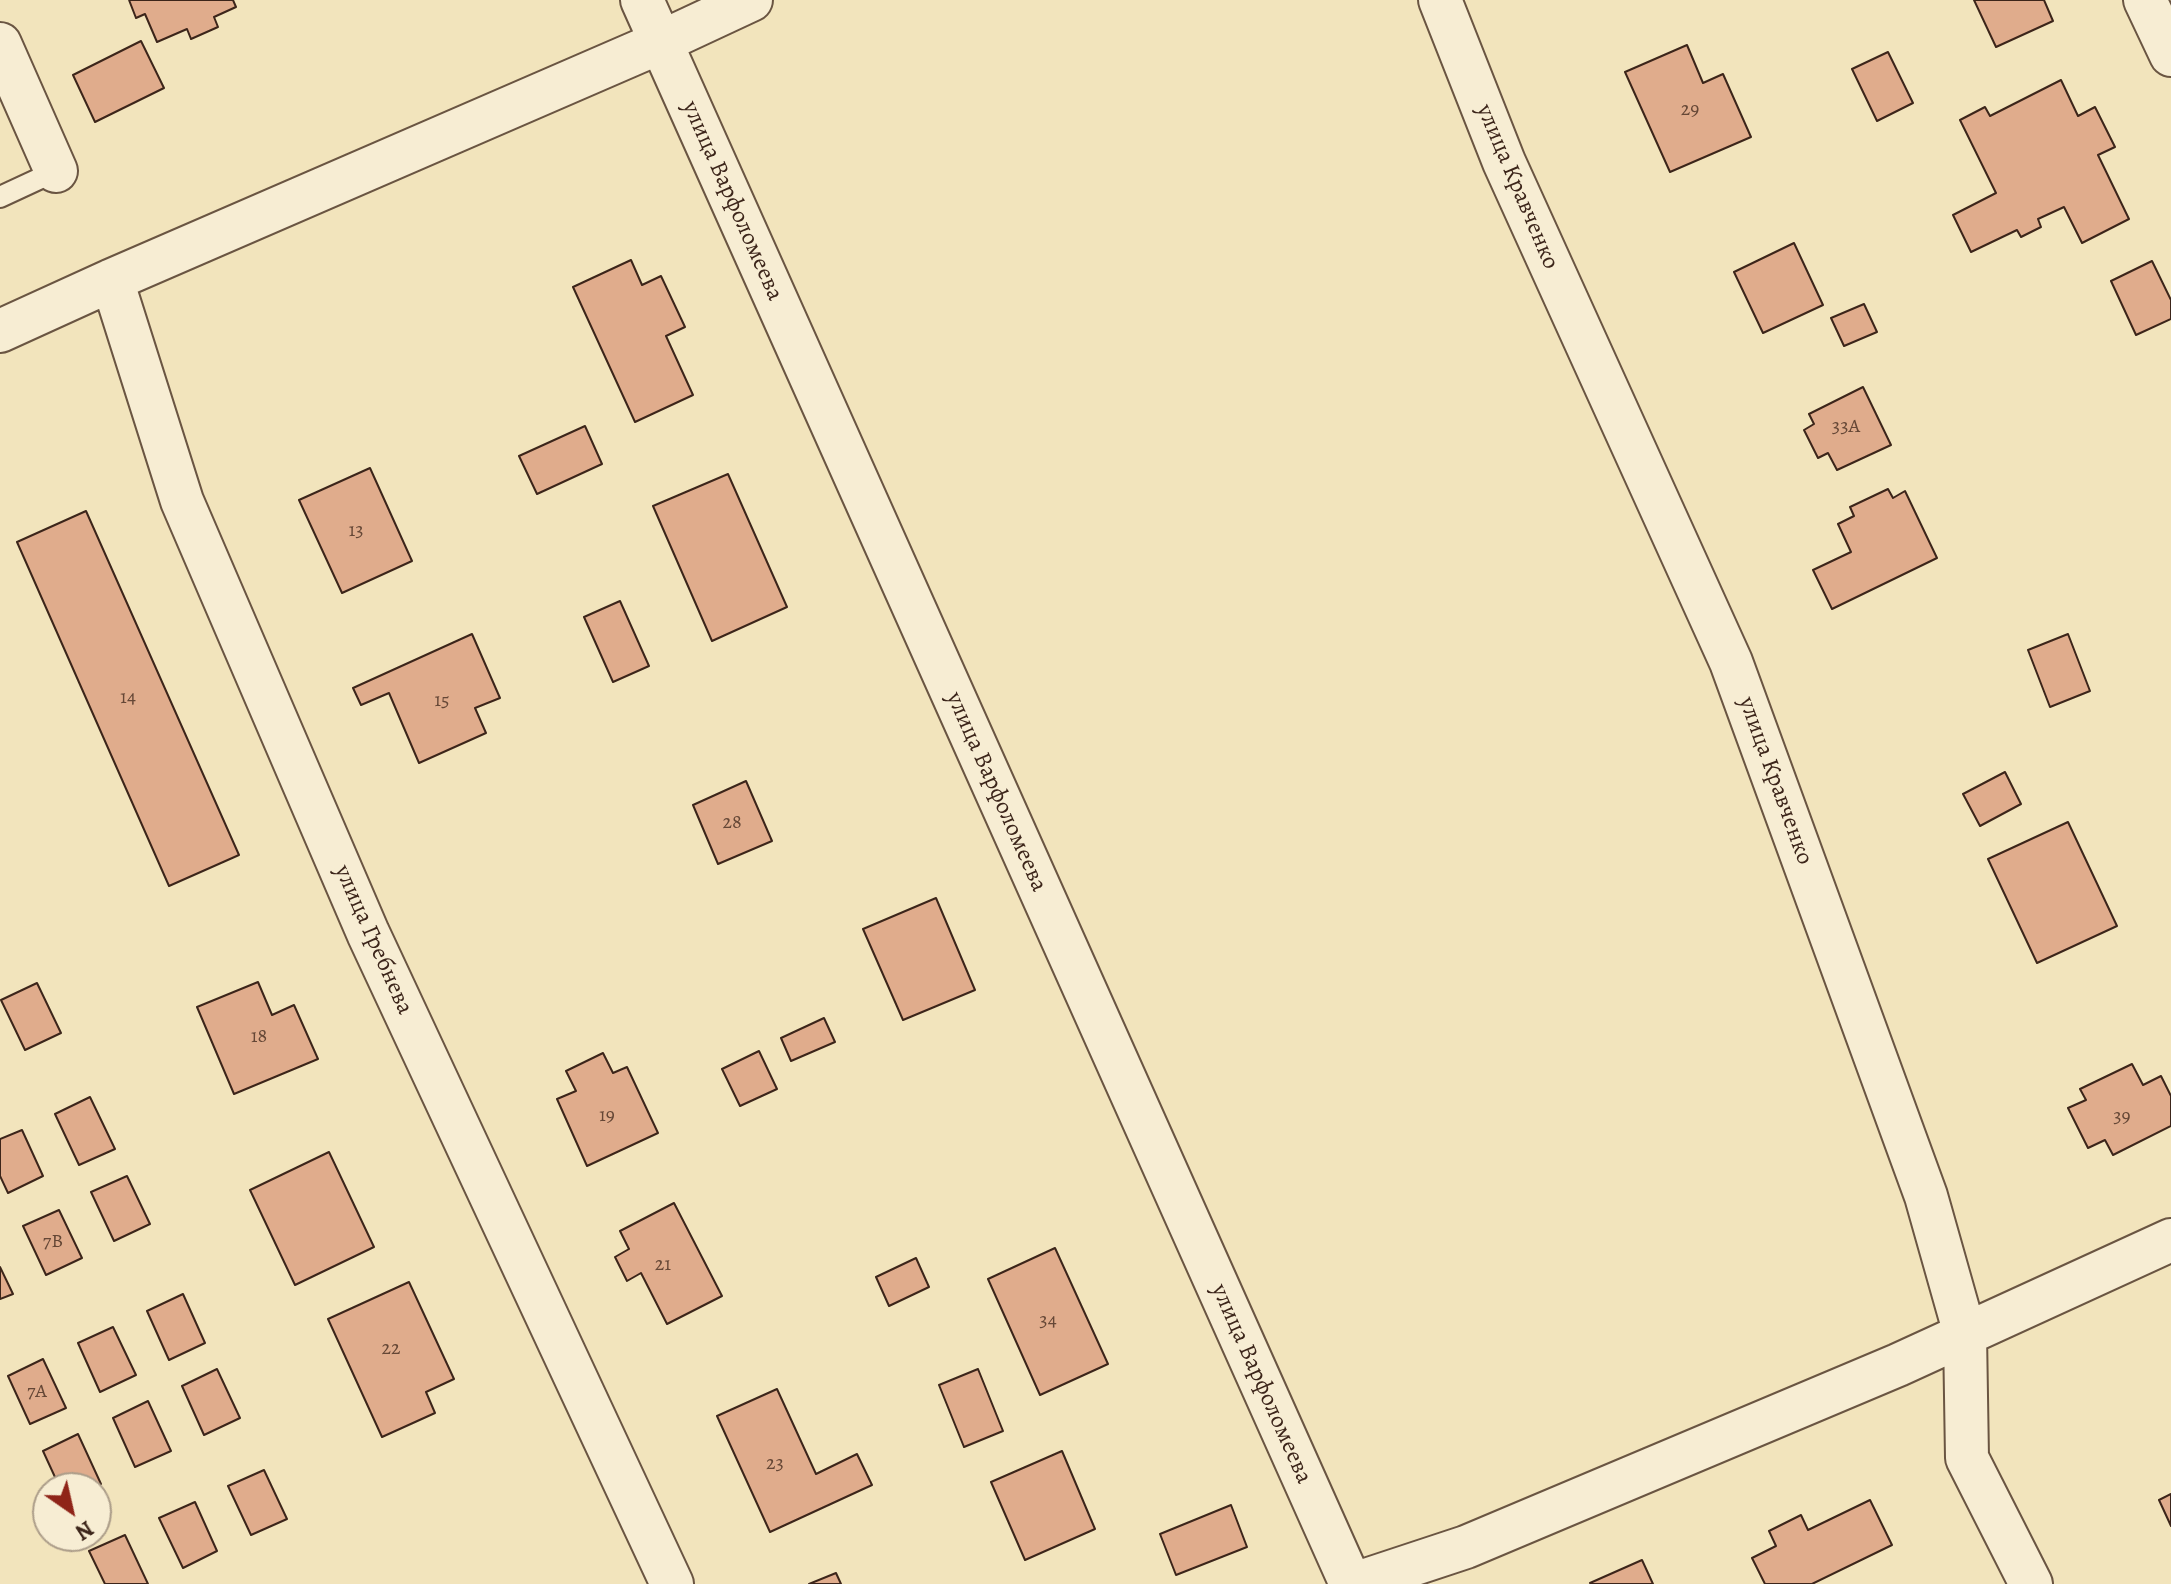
<!DOCTYPE html>
<html>
<head>
<meta charset="utf-8">
<style>
	body { margin:0 }
	#map { position:relative; width:2171px; height:1584px; overflow:hidden; background:#f2e4bc; font-family:Alegreya,serif }
	canvas { display:block }
	.north { position:absolute; left:32px; top:1472px; width:80px; height:80px; box-sizing:border-box; background:#f7edd3; border:2px solid #ac9d89; border-radius:50%; rotate:146deg; font-size:22px; font-weight:700; line-height:32px; text-align:center; color:#3c251a }
	.north::after { content:''; display:block; margin:auto; width:28px; height:36px; background:#8f2418; clip-path:polygon(50% 0,100% 100%,50% 72%,0 100%) }
</style>
</head>
<body>
<div id="map">
<canvas width="2171" height="1584"></canvas>
<div class="north">N</div>
</div>
<script>
const context = document.querySelector('canvas').getContext('2d');
context.lineJoin = 'round';
function fillPath(path, color) { context.fillStyle = color; context.fill(path, 'evenodd'); }
const toPath = rows => new Path2D(rows.map(r => 'M' + r).join(''));
function stroke(path, color, width, dash) { context.strokeStyle = color; context.lineWidth = width; context.lineCap = dash ? 'butt' : 'round'; context.setLineDash(dash || []); context.stroke(path); }
function write(font, color, halo, rows, align = 'center') {
  context.font = font + ' Alegreya,serif'; context.lineWidth = 8; context.setLineDash([]); context.textBaseline = 'middle'; context.strokeStyle = halo; context.fillStyle = color; for (const [text, x, y, turn = 0] of rows) {
    context.save(); context.translate(x, y); context.rotate((+turn || 0) * Math.PI / 180); context.textAlign = isNaN(turn) ? turn : align; if (halo) context.strokeText(text, 0, 0); context.fillText(text, 0, 0); context.restore();
  }
}
const building = toPath([
	[129,0,233,0,236,7,214,17,218,27,191,39,187,29,157,42,145,14,136,18,129,0],
	[1974,0,2044,0,2053,21,1996,47,1974,0],
	[141,41,164,88,95,122,73,75,141,41],
	[1687,45,1703,83,1723,74,1751,137,1670,172,1625,72,1687,45],
	[1888,52,1913,103,1877,121,1852,69,1888,52],
	[2061,80,2078,116,2095,107,2115,147,2098,155,2129,219,2082,243,2064,207,2038,219,2041,227,2021,237,2017,230,1971,252,1953,215,1996,193,1960,120,1985,107,1990,116,2061,80],
	[1794,243,1823,305,1763,333,1734,272,1794,243],
	[631,260,642,285,661,276,685,327,666,336,693,395,635,422,573,287,631,260],
	[2152,261,2171,300,2171,319,2136,335,2111,281,2152,261],
	[1864,304,1877,332,1844,346,1831,318,1864,304],
	[1863,387,1891,445,1837,470,1828,453,1818,458,1804,430,1814,424,1809,414,1863,387],
	[585,426,602,464,537,494,519,456,585,426],
	[370,468,412,561,342,593,299,500,370,468],
	[728,474,787,607,712,641,653,506,728,474],
	[1888,489,1893,498,1905,491,1937,558,1832,609,1813,570,1851,552,1838,524,1854,516,1850,507,1888,489],
	[86,511,239,855,169,886,17,542,86,511],
	[620,601,649,666,613,682,584,617,620,601],
	[472,634,500,698,475,708,486,733,419,763,389,693,361,705,353,688,472,634],
	[2068,634,2090,691,2050,707,2028,650,2068,634],
	[2005,772,2021,804,1980,826,1963,794,2005,772],
	[746,781,772,841,718,864,693,805,746,781],
	[2068,822,2117,926,2037,963,1988,859,2068,822],
	[936,898,975,990,903,1020,863,929,936,898],
	[258,982,272,1015,294,1005,318,1059,234,1094,197,1007,258,982],
	[37,983,61,1033,25,1050,1,1000,37,983],
	[824,1018,835,1042,791,1061,781,1038,824,1018],
	[759,1051,777,1089,740,1106,722,1069,759,1051],
	[603,1053,613,1073,627,1067,658,1133,587,1166,557,1099,576,1091,566,1071,603,1053],
	[2132,1064,2143,1085,2161,1076,2171,1096,2171,1126,2113,1155,2105,1140,2088,1148,2068,1108,2086,1100,2080,1089,2132,1064],
	[90,1097,115,1149,79,1165,55,1114,90,1097],
	[22,1130,43,1176,8,1193,0,1176,0,1139,22,1130],
	[329,1152,374,1247,295,1285,250,1190,329,1152],
	[127,1176,150,1224,114,1241,91,1192,127,1176],
	[674,1203,722,1296,667,1324,641,1273,627,1281,615,1257,629,1249,620,1231,674,1203],
	[59,1210,82,1258,46,1275,23,1226,59,1210],
	[1055,1248,1108,1364,1040,1395,988,1279,1055,1248],
	[916,1258,929,1287,889,1306,876,1277,916,1258],
	[0,1267,13,1294,0,1299,0,1267],
	[409,1282,454,1379,426,1392,435,1413,382,1437,328,1319,409,1282],
	[183,1294,205,1343,169,1360,147,1311,183,1294],
	[113,1327,136,1375,100,1392,78,1343,113,1327],
	[43,1359,66,1408,30,1424,8,1376,43,1359],
	[217,1369,240,1418,204,1435,182,1386,217,1369],
	[978,1369,1003,1431,964,1447,939,1385,978,1369],
	[777,1389,816,1474,857,1454,872,1485,770,1532,717,1416,777,1389],
	[148,1401,171,1451,135,1467,113,1418,148,1401],
	[78,1434,101,1484,91,1488,60,1488,43,1451,78,1434],
	[1062,1451,1095,1529,1025,1560,991,1482,1062,1451],
	[264,1470,287,1519,251,1535,228,1486,264,1470],
	[2171,1494,2171,1526,2159,1500,2171,1494],
	[1870,1500,1892,1545,1812,1584,1765,1584,1752,1558,1776,1546,1769,1531,1801,1515,1808,1530,1870,1500],
	[195,1502,217,1551,183,1568,159,1518,195,1502],
	[1231,1505,1247,1547,1176,1575,1160,1534,1231,1505],
	[125,1535,148,1584,105,1584,89,1551,125,1535],
	[1642,1560,1653,1584,1591,1584,1590,1583,1642,1560],
	[836,1573,841,1584,809,1584,836,1573]
]);
fillPath(building, '#e0ac8c');
stroke(building, '#3c251a', 2);
const service = toPath([
	[0,197,56,171]
]);
const minor = toPath([
	[642,0,1351,1584],
	[1440,0,1504,162,1731,662,1926,1196,1965,1334,1967,1458,2031,1584],
	[2145,0,2171,55],
	[0,44,56,171],
	[112,280,182,501,368,933,672,1584],
	[0,331,112,280,661,42,751,0],
	[1354,1584,1466,1547,1898,1365,2171,1240]
]);
stroke(service, '#6a5542', 24);
stroke(minor, '#6a5542', 46);
stroke(service, '#f7edd3', 20);
stroke(minor, '#f7edd3', 42);
write('20px', '#654736', null, [
	["29",1690,110],
	["33А",1846,427],
	["13",356,531],
	["14",128,698],
	["15",442,701],
	["28",732,823],
	["18",259,1037],
	["19",607,1116],
	["39",2122,1117],
	["7В",53,1242],
	["21",663,1265],
	["34",1048,1321],
	["22",391,1349],
	["7А",37,1392],
	["23",775,1464]
]);
write('24px', '#3c251a', '#f7edd3', [
	["улица Кравченко",1517,187,67],
	["улица Варфоломеева",732,201,66],
	["улица Кравченко",1775,781,70],
	["улица Варфоломеева",996,792,66],
	["улица Гребнева",373,940,66],
	["улица Варфоломеева",1261,1384,66]
]);
</script>
</body>
</html>
